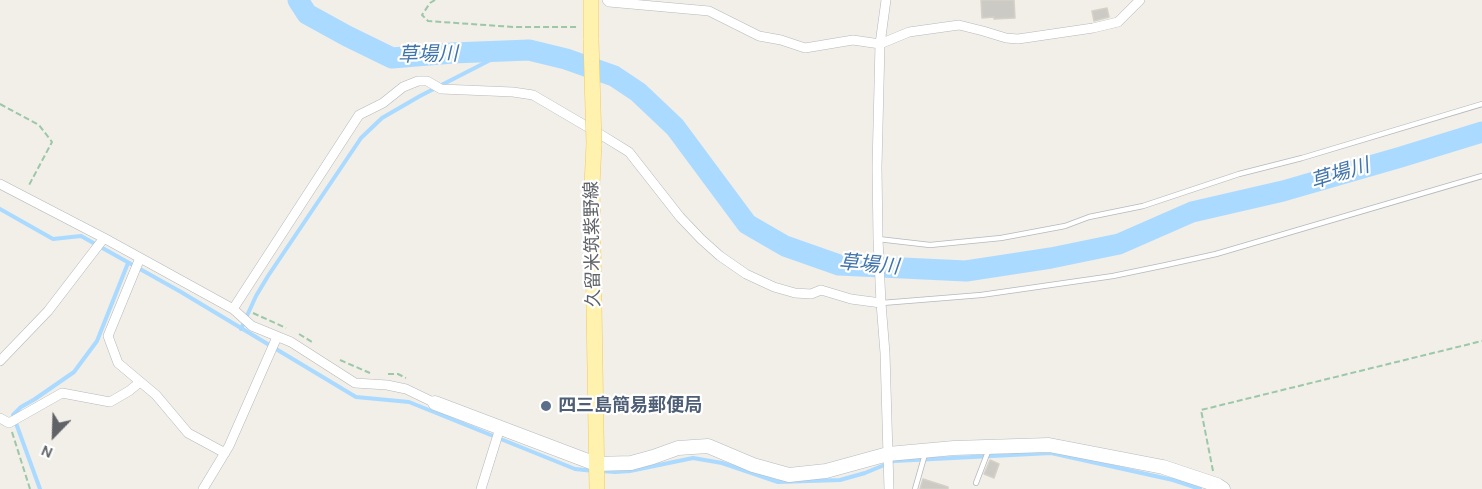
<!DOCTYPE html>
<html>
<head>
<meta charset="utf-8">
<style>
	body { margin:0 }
	#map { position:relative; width:1482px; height:489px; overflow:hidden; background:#f1efe8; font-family:Karla,sans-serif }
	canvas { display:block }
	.north { position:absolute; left:24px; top:405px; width:60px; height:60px; -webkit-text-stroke:4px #fff; paint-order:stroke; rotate:203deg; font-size:16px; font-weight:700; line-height:24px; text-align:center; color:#5f6368 }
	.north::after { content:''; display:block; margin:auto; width:21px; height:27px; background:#5f6368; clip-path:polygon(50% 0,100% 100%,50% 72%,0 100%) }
</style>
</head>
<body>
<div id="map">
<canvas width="1482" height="489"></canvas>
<div class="north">N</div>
</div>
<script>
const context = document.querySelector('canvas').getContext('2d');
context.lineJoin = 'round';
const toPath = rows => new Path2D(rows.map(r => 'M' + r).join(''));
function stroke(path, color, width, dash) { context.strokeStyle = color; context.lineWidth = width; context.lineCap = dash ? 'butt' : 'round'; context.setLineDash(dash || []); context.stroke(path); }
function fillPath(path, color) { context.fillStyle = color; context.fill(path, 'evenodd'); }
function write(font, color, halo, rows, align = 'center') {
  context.font = font + ' Karla,"Noto Sans JP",sans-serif'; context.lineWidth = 4.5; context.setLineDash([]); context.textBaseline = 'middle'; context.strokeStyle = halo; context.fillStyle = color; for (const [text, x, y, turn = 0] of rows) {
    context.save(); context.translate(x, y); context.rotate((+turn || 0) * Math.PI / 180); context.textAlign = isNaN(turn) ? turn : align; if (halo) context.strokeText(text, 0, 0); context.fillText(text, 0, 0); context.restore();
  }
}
stroke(toPath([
	[0,209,53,239,81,236,181,292,356,397,409,402,575,469,594,471],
	[241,329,256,296,268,276,361,138,382,118,420,96,506,52],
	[601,471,615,472,630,471,693,458,722,463,778,482,840,480,865,473,894,461,1051,453,1173,480,1200,489],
	[40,489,13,415,21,407,35,399,74,372,97,341,128,263]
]), '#aadaff', 4);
stroke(toPath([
	[298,0,307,14,347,36,392,58,453,53,529,50,566,59,614,76,638,92,675,127,747,224,785,246,839,265,966,271,1051,258,1119,244,1192,212,1283,191,1401,157,1482,132]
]), '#aadaff', 21);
const building = toPath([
	[981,0,1014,0,1015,18,994,19,994,17,982,18,981,0],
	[1107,8,1109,17,1094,21,1092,11,1107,8],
	[990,460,999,464,994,478,984,474,990,460],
	[923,479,948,487,948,489,920,489,923,479]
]);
fillPath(building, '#cccac5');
stroke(building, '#d6d1c6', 1.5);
const lane = toPath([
	[878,239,930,245,1001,238,1065,226,1089,217,1143,206,1239,174,1302,158,1482,104],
	[882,303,981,295,1113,276,1166,265,1216,254,1482,176],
	[976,483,989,449],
	[915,489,925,454]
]);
const street = toPath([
	[607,0,609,2,709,11,759,36,781,40,805,48,853,40,880,44,909,32,959,25,983,31,1006,38,1018,39,1093,28,1118,22,1140,0],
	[886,0,880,44,877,167,878,239,881,303,885,353,889,489],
	[0,184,104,238,233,309,252,326,291,342,355,383,387,385,406,389,435,403],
	[140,258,108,336,118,363,156,395,188,433,225,453],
	[233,309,359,115,383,103,403,87,418,81,427,81,441,89,513,92,533,95,603,136,629,152,680,217,701,239,720,256,746,274,774,287,795,293,811,294,821,290,851,299,881,303],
	[0,361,48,311,104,238],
	[0,418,9,423,62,393,110,402,129,391,140,382],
	[203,489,229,446,277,337],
	[481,489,500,428]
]);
const secondary = toPath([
	[435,403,596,464,631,463,653,457,678,448,708,446,753,465,789,475,826,471,888,454,954,448,1049,445,1163,467,1217,485,1223,489]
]);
const primary = toPath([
	[591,40,591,0],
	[594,144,592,185,597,489]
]);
stroke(lane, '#b5b8bc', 6);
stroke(street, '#b5b8bc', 10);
stroke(secondary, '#b6babf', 15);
stroke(primary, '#f2c960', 16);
stroke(toPath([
	[435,0,430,3,422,15,428,21,513,27,579,27],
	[0,104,39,125,52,142,28,187],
	[253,313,286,328],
	[299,334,312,342],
	[340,360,370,373],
	[388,374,398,374,406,378],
	[12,432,30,489],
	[1213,471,1201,410,1482,341]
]), '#9cc7a9', 2, [6, 3]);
stroke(lane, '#fff', 4.5);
stroke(street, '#fff', 9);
stroke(secondary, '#fff', 14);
stroke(primary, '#fff2af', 15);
const primaryBridge = toPath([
	[591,40,594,144]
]);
stroke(primaryBridge, '#f2c960', 16, []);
stroke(primaryBridge, '#fff2af', 15);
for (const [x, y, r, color] of [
	[546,406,6,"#5c6f8a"]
]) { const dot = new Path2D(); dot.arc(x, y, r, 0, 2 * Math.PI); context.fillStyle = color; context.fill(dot); stroke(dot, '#fff', 2); }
write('18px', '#5f6368', '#fff', [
	["久留米筑紫野線",593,244,-91]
]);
write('bold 18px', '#4e5e75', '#fff', [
	["四三島簡易郵便局",558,406]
], 'left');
write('italic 20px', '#4174aa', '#fff', [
	["草場川",428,55,-1],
	["草場川",1340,174,-17],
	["草場川",869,265,5]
]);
</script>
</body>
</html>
